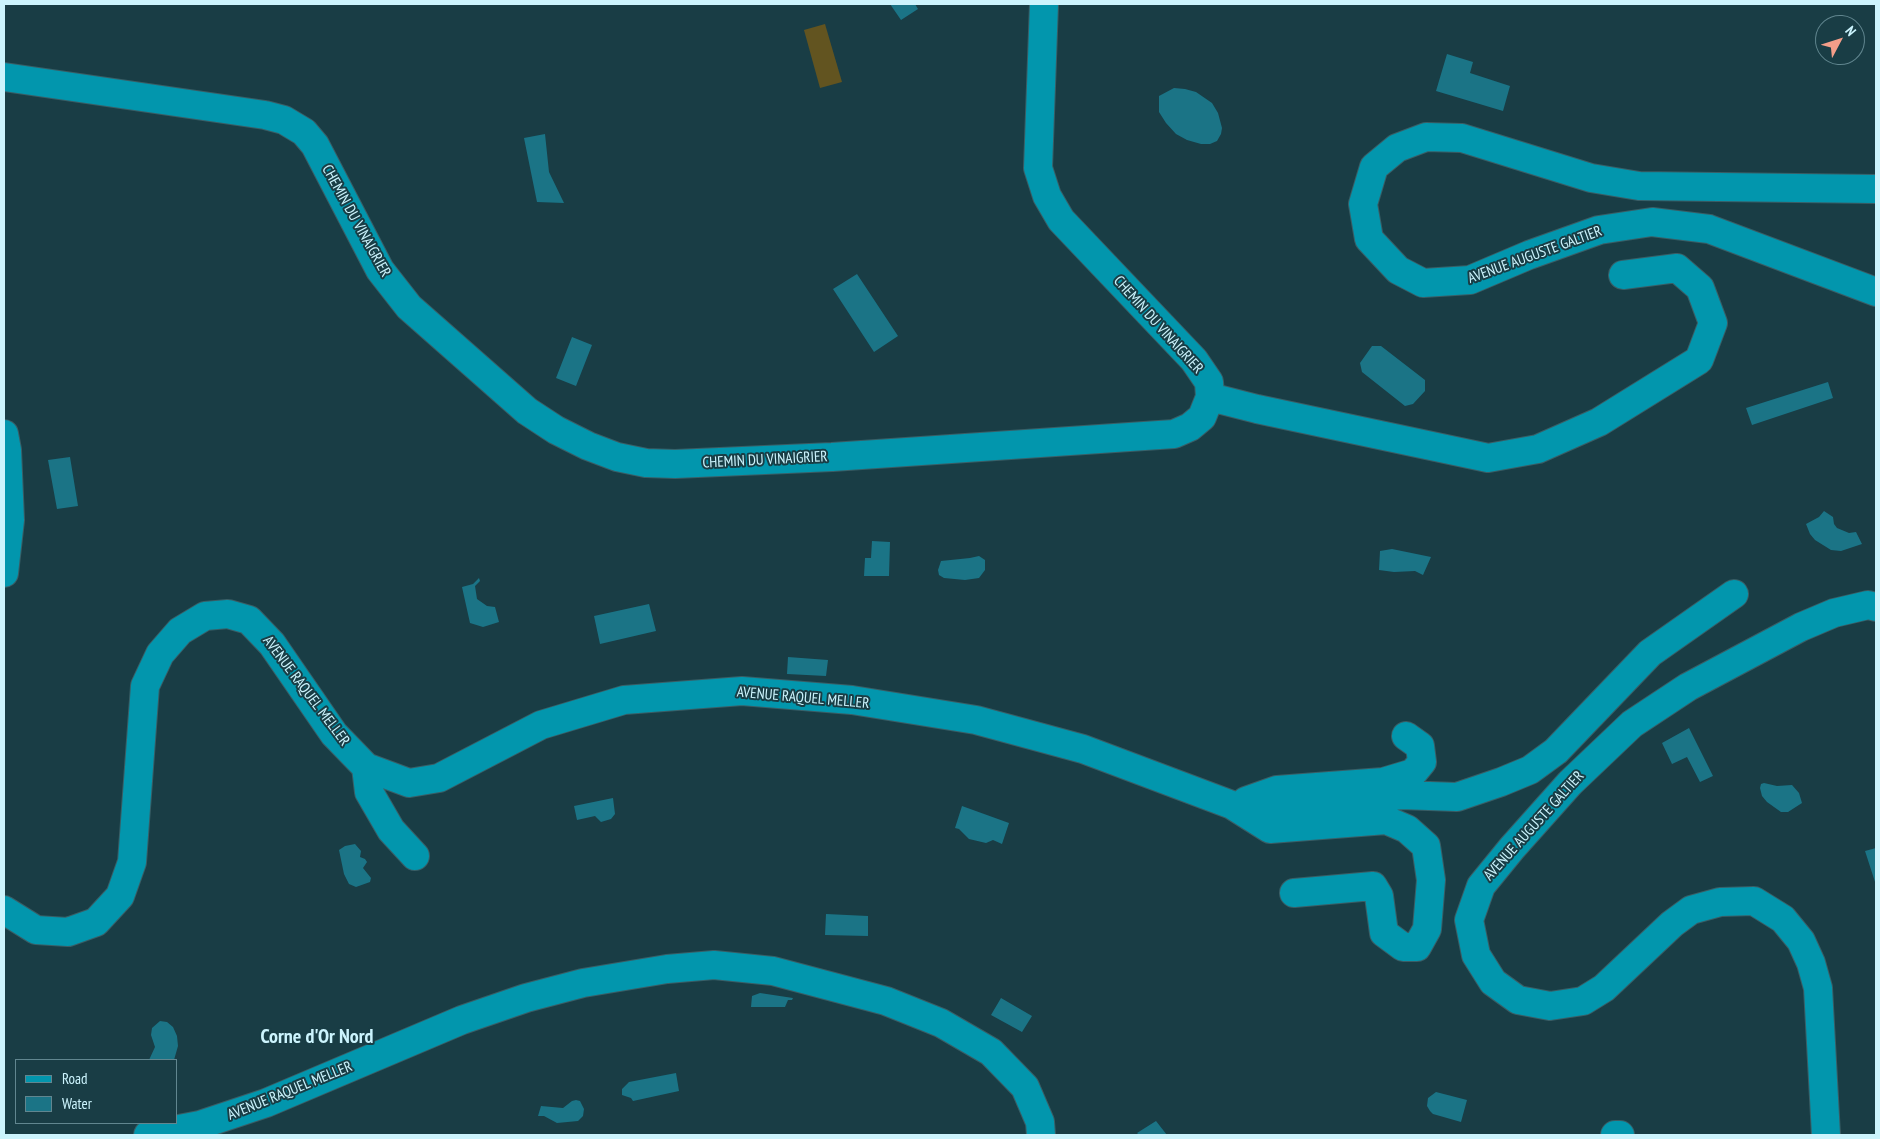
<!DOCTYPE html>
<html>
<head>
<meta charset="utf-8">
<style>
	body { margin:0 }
	#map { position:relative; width:1880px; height:1139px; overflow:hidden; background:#193d45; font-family:"PT Sans Narrow",sans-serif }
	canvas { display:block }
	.frame { position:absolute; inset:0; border:5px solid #ccf4fd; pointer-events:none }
	.legend { position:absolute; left:15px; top:1059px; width:162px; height:65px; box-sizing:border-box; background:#193d45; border:1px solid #61868f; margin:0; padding:6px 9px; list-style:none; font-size:15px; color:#ccf4fd }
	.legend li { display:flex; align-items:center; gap:10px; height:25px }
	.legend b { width:25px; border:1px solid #61868f }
	.north { position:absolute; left:1815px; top:15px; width:50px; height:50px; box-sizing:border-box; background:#193d45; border:1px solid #61868f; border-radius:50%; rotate:50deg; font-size:14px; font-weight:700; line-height:20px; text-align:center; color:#ccf4fd }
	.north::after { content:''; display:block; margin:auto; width:18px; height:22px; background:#f49e89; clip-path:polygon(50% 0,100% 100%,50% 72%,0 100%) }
</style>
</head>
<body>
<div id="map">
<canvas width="1880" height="1139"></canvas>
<div class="frame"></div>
<ul class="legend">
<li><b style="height:6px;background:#0296ad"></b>Road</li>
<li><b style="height:14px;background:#1b7486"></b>Water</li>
</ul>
<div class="north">N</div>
</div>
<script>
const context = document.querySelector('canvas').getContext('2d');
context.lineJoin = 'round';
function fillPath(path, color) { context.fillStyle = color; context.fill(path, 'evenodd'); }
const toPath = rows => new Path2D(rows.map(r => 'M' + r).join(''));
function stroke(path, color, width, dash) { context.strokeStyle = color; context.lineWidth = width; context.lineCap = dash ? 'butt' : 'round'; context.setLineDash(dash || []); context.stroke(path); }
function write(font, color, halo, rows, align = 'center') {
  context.font = font + ' "PT Sans Narrow",sans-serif'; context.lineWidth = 4; context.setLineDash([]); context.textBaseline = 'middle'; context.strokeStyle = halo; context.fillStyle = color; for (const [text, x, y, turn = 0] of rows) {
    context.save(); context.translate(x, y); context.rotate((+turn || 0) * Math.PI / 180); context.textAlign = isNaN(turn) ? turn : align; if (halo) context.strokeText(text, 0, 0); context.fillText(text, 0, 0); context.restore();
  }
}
fillPath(toPath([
	[825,24,842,82,820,88,804,30]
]), '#625420');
fillPath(toPath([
	[890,4,915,4,918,9,901,20],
	[1447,54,1473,62,1470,73,1510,86,1503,111,1436,91],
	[1174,88,1185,89,1196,92,1212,103,1218,113,1222,128,1221,134,1217,141,1210,144,1201,144,1187,140,1176,134,1166,123,1159,112,1159,96],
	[545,134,549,172,564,203,537,202,524,138],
	[857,274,898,336,874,352,833,289],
	[572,337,592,345,576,386,556,378],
	[1372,346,1381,346,1425,380,1425,391,1413,404,1405,406,1362,372,1360,363],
	[1828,382,1833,398,1752,425,1746,408],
	[70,457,78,506,57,509,48,460],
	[1824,511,1833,517,1834,524,1837,528,1849,533,1856,532,1862,544,1841,551,1831,550,1815,540,1810,534,1806,524,1819,517],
	[872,541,890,542,889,576,864,576,865,558,871,558],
	[1392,549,1431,557,1423,575,1415,571,1394,572,1379,570,1380,551],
	[979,556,985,560,985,570,979,578,965,580,944,578,939,575,938,570,941,561,970,558],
	[479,578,480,581,475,586,477,599,487,606,495,607,499,622,483,627,470,623,462,587,473,584],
	[649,604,656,631,600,644,594,616],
	[788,657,828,660,826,676,787,674],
	[1689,728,1713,776,1700,782,1687,757,1672,764,1662,743],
	[1764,783,1777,786,1792,785,1799,793,1802,803,1788,812,1781,812,1767,802,1762,796,1760,788,1761,784],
	[613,798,615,814,611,819,601,822,595,816,577,820,574,806],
	[962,806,1009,823,1002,844,993,840,986,843,969,839,959,829,955,828],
	[355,844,361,851,360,857,365,859,367,862,363,868,371,878,370,882,356,887,349,884,344,874,339,850,345,846],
	[1876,848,1876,885,1865,851],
	[826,914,868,916,868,936,825,935],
	[760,993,793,998,792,1000,788,1000,785,1007,751,1007,752,996],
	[1001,998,1032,1016,1022,1032,991,1015],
	[160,1021,167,1022,173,1027,177,1036,178,1046,174,1060,149,1060,155,1047,151,1035,152,1028],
	[676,1073,679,1091,633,1101,631,1098,622,1095,622,1089,629,1082],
	[1436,1092,1467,1100,1461,1122,1433,1114,1430,1111,1427,1106,1428,1098],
	[576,1100,580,1101,584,1109,583,1116,578,1121,557,1123,544,1116,538,1116,541,1106,563,1108,572,1101],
	[1156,1121,1167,1135,1139,1135,1137,1133]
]), '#1b7486');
const minor = toPath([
	[4,77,265,115,284,120,304,132,315,145,380,270,409,307,527,411,556,430,588,446,617,457,646,463,675,464,832,457,1174,434,1190,427,1202,417,1210,397,1209,382,1194,360,1061,220,1047,196,1038,168,1044,4],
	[1876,189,1639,186,1591,178,1462,138,1426,137,1397,148,1374,167,1363,204,1369,239,1398,270,1423,283,1470,280,1529,255,1599,230,1652,222,1709,229,1876,292],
	[1210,397,1257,409,1488,458,1538,449,1599,422,1699,360,1713,323,1700,288,1677,268,1623,275],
	[4,434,7,450,10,520,4,573],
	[366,767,369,792,391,830,415,856],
	[1246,801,1277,790,1383,782,1413,773,1422,762,1420,746,1406,736],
	[1236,806,1284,809,1401,795,1457,797,1501,782,1530,770,1556,751,1650,653,1734,594],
	[4,910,36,930,68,932,96,922,120,896,132,862,145,686,160,654,180,631,205,616,228,614,249,620,272,644,334,734,366,767,409,783,439,778,541,725,624,700,742,691,852,700,976,720,1083,749,1232,805,1270,829,1386,820,1407,829,1426,846,1431,880,1427,929,1417,947,1403,947,1384,933,1379,896,1373,886,1294,893],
	[148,1135,200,1125,266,1103,462,1020,526,998,583,983,667,969,714,965,773,971,886,1001,941,1023,991,1052,1025,1087,1040,1122,1041,1135],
	[1615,1135,1620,1135],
	[1826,1135,1818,988,1811,963,1801,941,1783,919,1754,901,1720,902,1691,910,1672,924,1604,988,1583,1001,1550,1006,1518,1000,1493,982,1476,955,1469,920,1481,886,1512,848,1570,783,1632,724,1688,687,1801,627,1834,613,1868,605,1876,607]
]);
stroke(minor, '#395e66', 30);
stroke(minor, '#0296ad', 28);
write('15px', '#ccf4fd', '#193d45', [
	["CHEMIN DU VINAIGRIER",356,221,61],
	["AVENUE AUGUSTE GALTIER",1535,255,-20],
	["CHEMIN DU VINAIGRIER",1158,325,48],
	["CHEMIN DU VINAIGRIER",765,460,-3],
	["AVENUE RAQUEL MELLER",306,691,53],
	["AVENUE RAQUEL MELLER",803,698,5],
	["AVENUE AUGUSTE GALTIER",1534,826,-48],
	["AVENUE RAQUEL MELLER",290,1091,-22]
]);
write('bold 20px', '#ccf4fd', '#193d45', [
	["Corne d'Or Nord",317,1037]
]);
</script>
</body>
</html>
